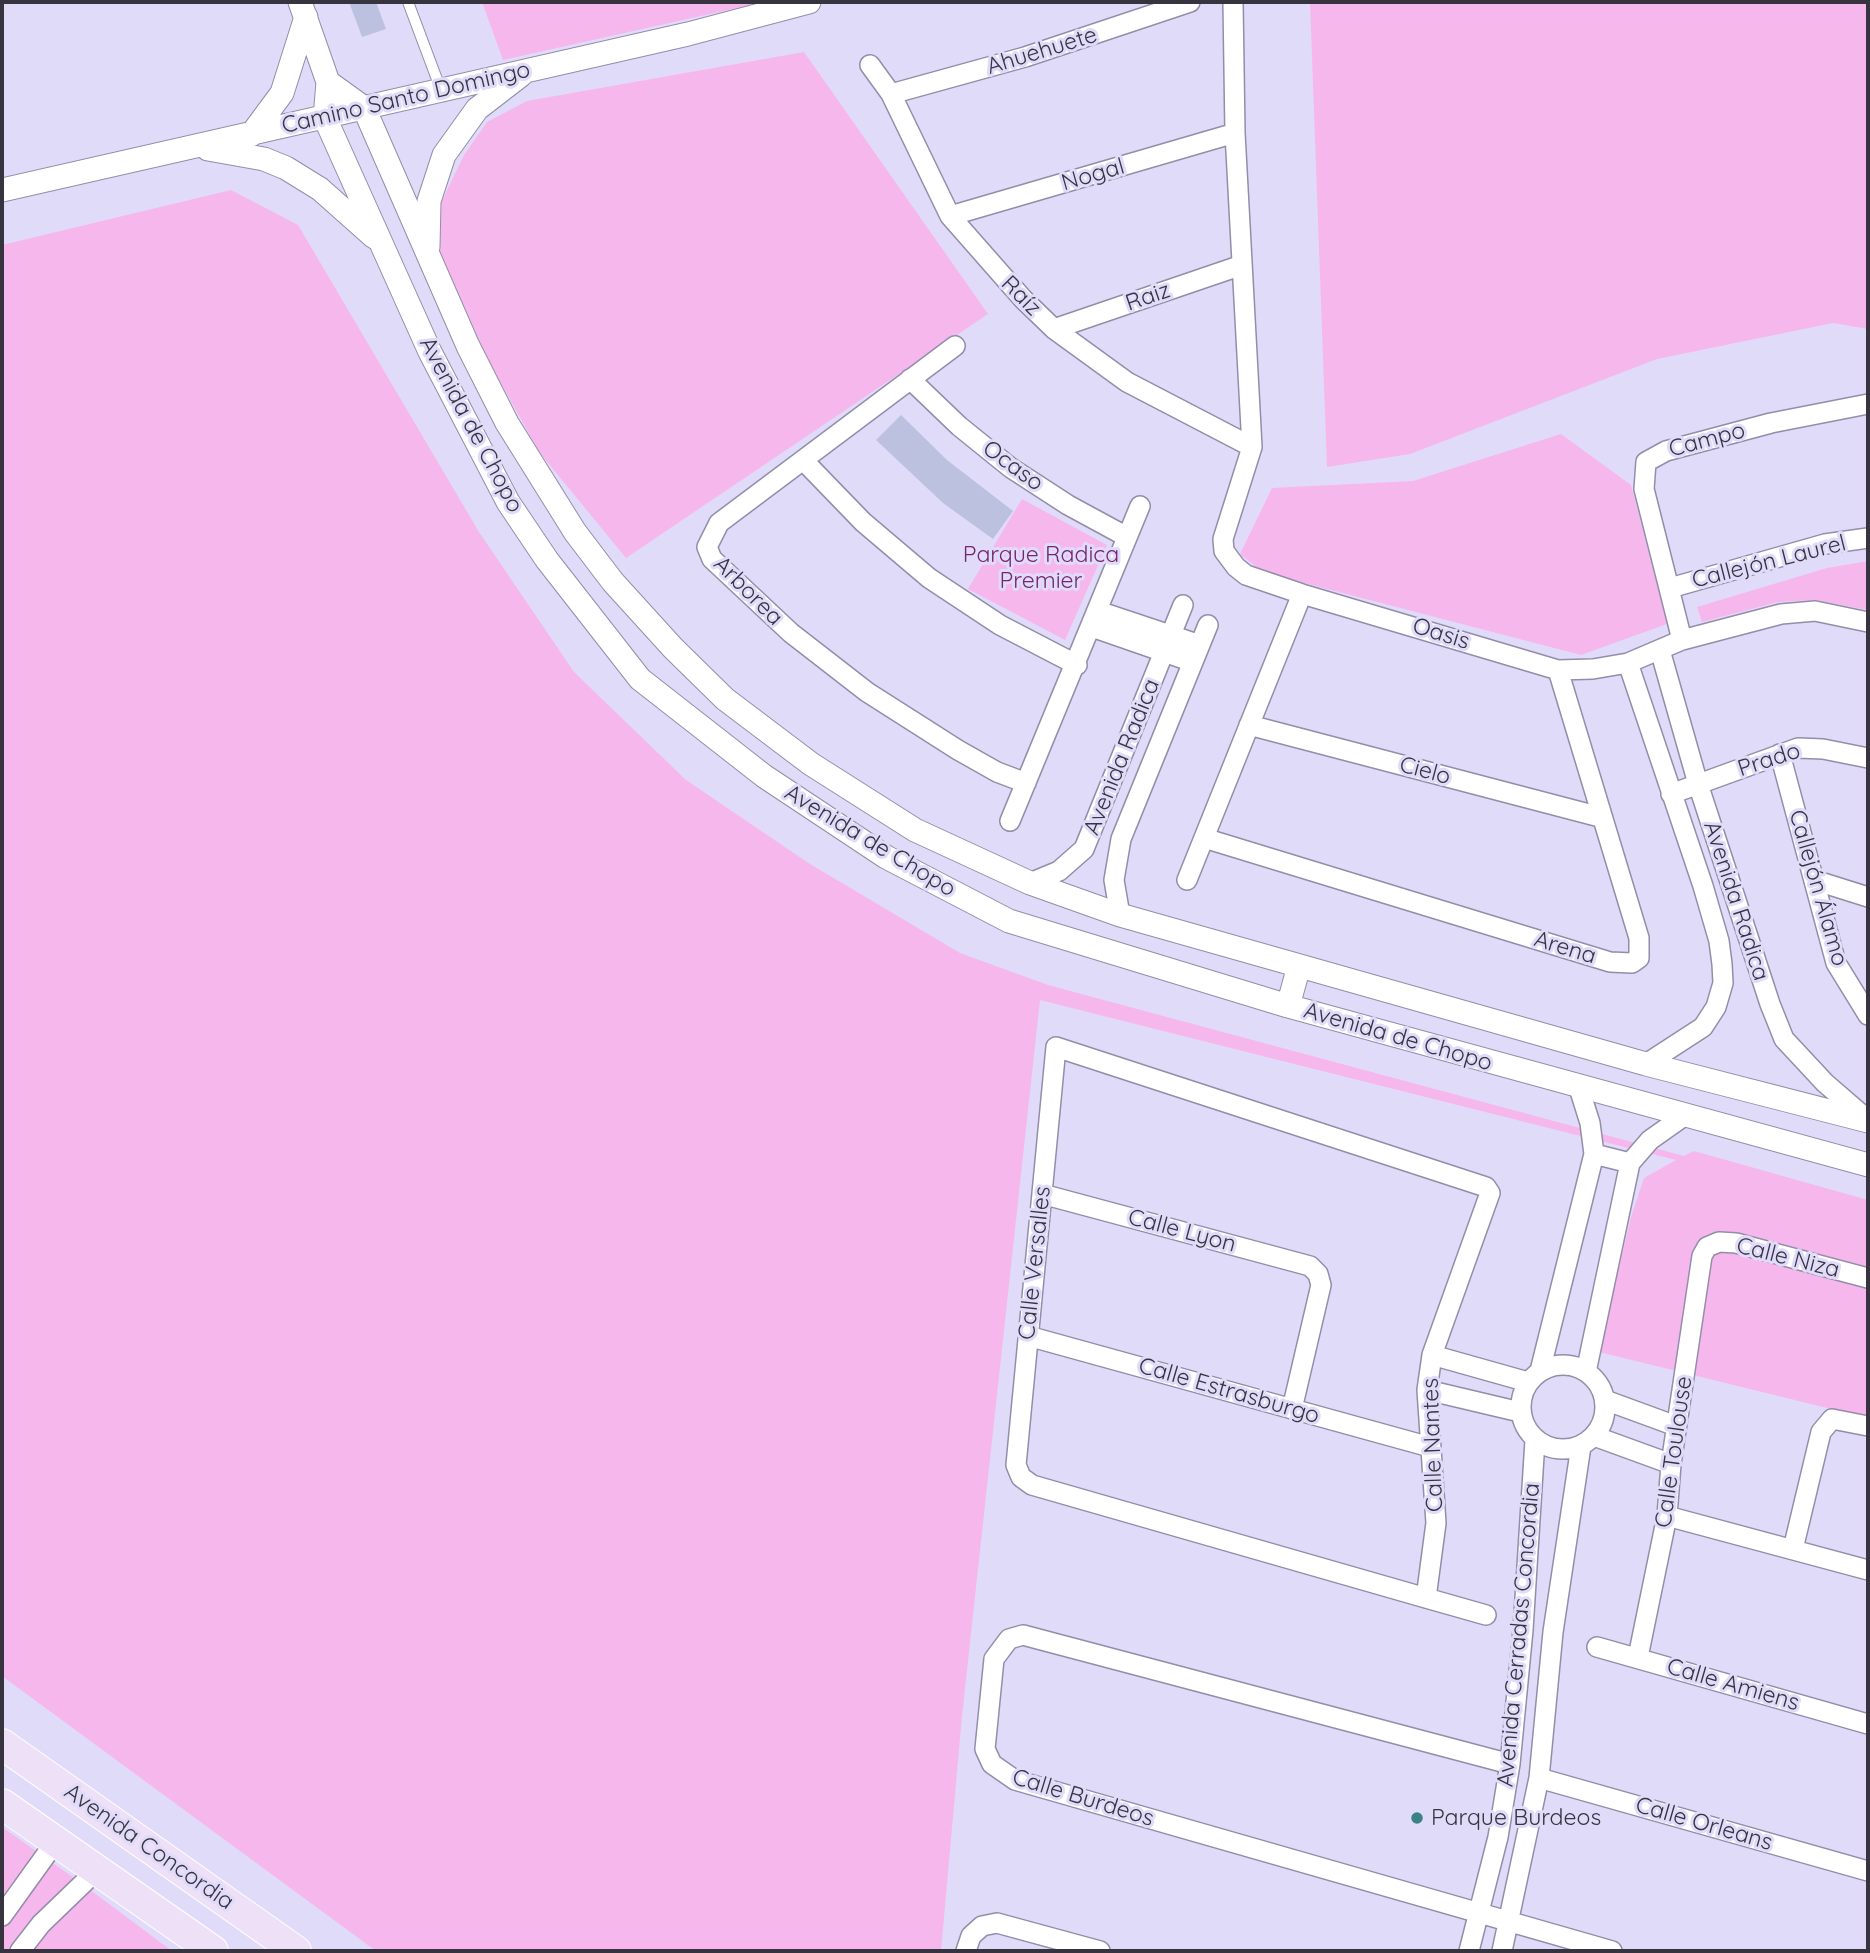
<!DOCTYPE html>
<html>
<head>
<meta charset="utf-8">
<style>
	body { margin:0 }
	#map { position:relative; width:1870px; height:1953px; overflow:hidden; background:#e1dbfa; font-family:Quicksand,sans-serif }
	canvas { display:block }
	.frame { position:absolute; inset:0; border:4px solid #373440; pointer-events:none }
</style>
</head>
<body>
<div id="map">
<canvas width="1870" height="1953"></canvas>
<div class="frame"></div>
</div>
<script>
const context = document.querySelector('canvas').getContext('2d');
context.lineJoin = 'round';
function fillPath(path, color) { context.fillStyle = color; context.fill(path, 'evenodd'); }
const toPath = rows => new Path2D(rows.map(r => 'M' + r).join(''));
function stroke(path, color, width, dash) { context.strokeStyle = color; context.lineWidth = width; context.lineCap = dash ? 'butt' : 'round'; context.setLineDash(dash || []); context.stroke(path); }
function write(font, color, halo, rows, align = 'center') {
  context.font = font + ' Quicksand,sans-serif'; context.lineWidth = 6; context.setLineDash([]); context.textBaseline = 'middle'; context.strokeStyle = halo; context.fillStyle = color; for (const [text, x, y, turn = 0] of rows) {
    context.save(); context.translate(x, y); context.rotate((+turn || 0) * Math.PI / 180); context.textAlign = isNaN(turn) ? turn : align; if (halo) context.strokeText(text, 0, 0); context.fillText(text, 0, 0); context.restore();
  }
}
fillPath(toPath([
	[482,2,764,2,503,60],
	[1310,2,1868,2,1868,329,1833,323,1657,359,1410,454,1327,467],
	[804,52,988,314,626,558,539,452,486,356,435,240,438,209,464,155,487,122,527,101],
	[231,190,298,225,479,532,574,672,686,780,810,864,960,953,1048,985,1684,1156,1694,1151,1868,1200,1868,1418,1599,1352,1631,1217,1644,1178,1676,1160,1040,1000,962,1716,941,1951,376,1951,2,1676,2,245],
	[1561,434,1631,485,1667,624,1581,655,1262,572,1240,554,1272,488,1413,481],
	[1022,499,1107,545,1065,640,968,589],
	[1868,561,1868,610,1816,600,1778,602,1702,622,1697,607,1827,568],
	[2,1827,77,1880,172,1951,2,1951]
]), '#f6b7ed');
fillPath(toPath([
	[349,2,376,2,386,29,362,37],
	[901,415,947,460,1013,511,993,539,943,503,876,440]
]), '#bbc1df');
const service = toPath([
	[408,2,441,90]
]);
const minor = toPath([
	[1233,2,1235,133,1252,447,1223,539,1224,551,1236,567,1246,575,1302,594,1558,670,1593,669,1628,663,1682,640,1781,614,1815,611,1868,622],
	[870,65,891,94,950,216,1023,299,1054,329,1127,382,1252,447],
	[891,94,1025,57,1190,2],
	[950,216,1235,133],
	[1054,329,1242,265],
	[955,346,719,523,707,547,712,559,791,633,867,692,958,750,997,772,1026,783],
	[910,379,959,426,1011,468,1068,505,1127,537],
	[803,460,863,522,929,578,1000,625,1077,665],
	[1670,588,1825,544,1868,538],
	[1098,611,1200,645],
	[1092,627,1193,662],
	[1682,640,1644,489,1646,462,1666,451,1771,423,1868,404],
	[1660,650,1698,784,1770,1004,1784,1039,1825,1083,1868,1120],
	[1628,663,1703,886,1719,941,1722,964,1723,983,1716,1007,1703,1027,1646,1064],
	[1249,725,1600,817],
	[1780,754,1836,963,1868,1015],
	[1671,794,1798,748,1823,749,1868,758],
	[1010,821,1140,506],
	[1204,838,1610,962,1632,963,1639,958,1639,938,1558,670],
	[1187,880,1302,594],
	[1814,880,1868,897],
	[1030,883,1059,871,1084,849,1183,605],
	[1120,915,1114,880,1121,839,1208,625],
	[1594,1154,1630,1163],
	[1042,1194,1310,1266,1318,1274,1321,1285,1292,1409],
	[1028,1336,1430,1447],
	[1432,1355,1528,1382],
	'1521 1407a42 42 0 1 1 84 0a42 42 0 1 1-84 0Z',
	[1540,1371,1594,1154,1590,1123,1579,1088],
	[1586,1372,1630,1163,1650,1140,1684,1116],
	[1427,1390,1520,1412],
	[1605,1400,1676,1426],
	[1594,1436,1671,1464],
	[1667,1516,1868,1570],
	[1793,1549,1821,1432,1832,1419,1868,1426],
	[1426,1598,1436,1523,1427,1390,1432,1355,1490,1193,1486,1187,1056,1047,1016,1465,1021,1477,1032,1485,1426,1598,1486,1615],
	[1597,1647,1868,1724],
	[1638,1657,1667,1516,1671,1464,1702,1256,1707,1247,1719,1242,1736,1243,1868,1278],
	[1510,1764,1023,1635,1009,1639,994,1659,985,1749,992,1764,1015,1780,1612,1951],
	[1539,1778,1868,1871],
	[2,1916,56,1841],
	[20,1951,41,1924,97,1870],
	[966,1951,971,1936,982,1926,997,1923,1100,1951],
	[1469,1951,1498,1837,1510,1764,1523,1630,1535,1440],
	[1502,1951,1539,1778,1553,1632,1581,1446]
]);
const tertiary = toPath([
	[300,2,328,82,325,118,430,352,508,502,547,560,640,679,764,776,886,857,1009,921,1288,1006,1868,1165],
	[328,82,364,108,468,346,507,423,575,532,613,582,673,648,725,699,811,764,915,830,1030,883,1120,915,1646,1064,1868,1121],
	[251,135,282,93,306,17],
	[208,149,264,159,286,168,320,189,374,237],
	[2,190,688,34,809,2],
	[428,247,429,201,444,155,477,109,521,75],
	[1288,1006,1299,966]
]);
const primary = toPath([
	[2,1744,296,1951],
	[2,1804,213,1951]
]);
stroke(service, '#938da9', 12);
stroke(minor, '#938da9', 22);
stroke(tertiary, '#938da9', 25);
stroke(primary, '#fff', 32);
stroke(service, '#fff', 10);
stroke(minor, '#fff', 19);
stroke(tertiary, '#fff', 23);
stroke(primary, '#eee0f7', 30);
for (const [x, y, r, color] of [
	[1417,1818,7,"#3a8287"]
]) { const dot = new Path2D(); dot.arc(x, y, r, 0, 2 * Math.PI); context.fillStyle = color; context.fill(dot); stroke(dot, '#e1dbfa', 2.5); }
write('23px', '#373440', '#e1dbfa', [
	["Ahuehuete",1042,51,-17],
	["Camino Santo Domingo",406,98,-13],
	["Nogal",1093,175,-16],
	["Raíz",1021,296,45],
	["Raiz",1148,297,-19],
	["Avenida de Chopo",471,425,62],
	["Campo",1707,440,-15],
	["Ocaso",1013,466,36],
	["Callejón Laurel",1769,562,-14],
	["Arborea",748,591,45],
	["Oasis",1441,634,17],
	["Avenida Radica",1122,757,-68],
	["Prado",1769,760,-18],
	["Cielo",1425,771,15],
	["Avenida de Chopo",870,841,31],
	["Callejón Álamo",1818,888,74],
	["Avenida Radica",1736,901,72],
	["Arena",1565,948,17],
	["Avenida de Chopo",1398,1037,16],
	["Calle Lyon",1182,1231,15],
	["Calle Niza",1788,1258,14],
	["Calle Versalles",1035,1263,-84],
	["Calle Estrasburgo",1229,1391,16],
	["Calle Nantes",1433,1445,-92],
	["Calle Toulouse",1674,1452,-82],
	["Avenida Cerradas Concordia",1519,1635,-85],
	["Calle Amiens",1733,1685,16],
	["Calle Burdeos",1083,1798,17],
	["Calle Orleans",1704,1824,16],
	["Avenida Concordia",149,1847,35]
]);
write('23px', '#76266f', '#e1dbfa', [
	["Parque Radica",1041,555],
	["Premier",1041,581]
]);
write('23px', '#373440', '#e1dbfa', [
	["Parque Burdeos",1431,1818]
], 'left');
</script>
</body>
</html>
